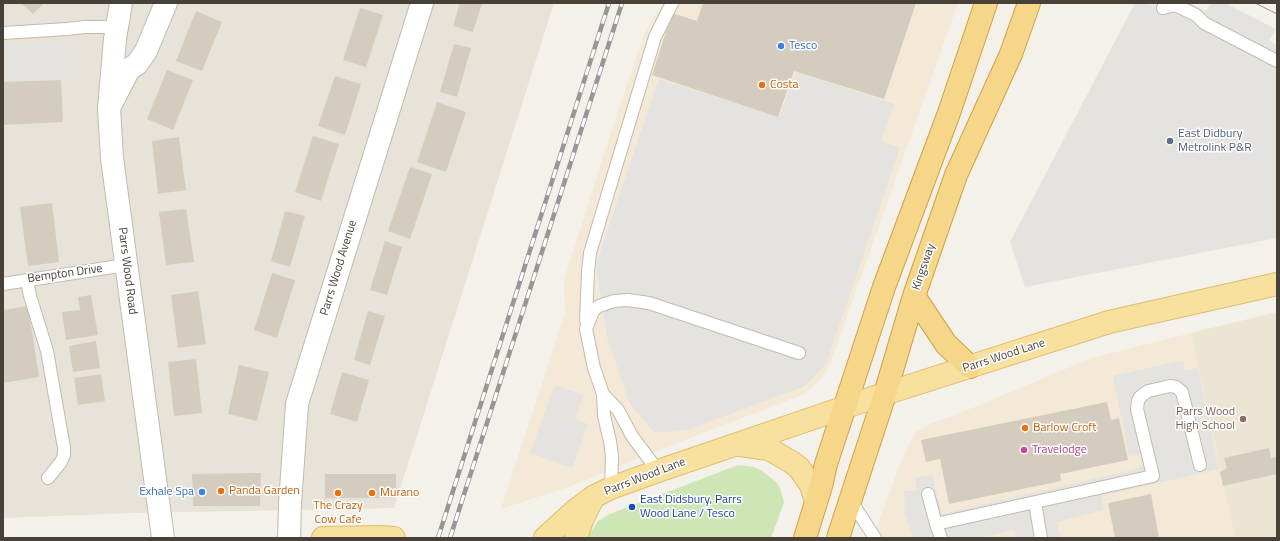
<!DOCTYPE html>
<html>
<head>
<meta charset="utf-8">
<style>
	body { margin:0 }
	#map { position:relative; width:1280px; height:541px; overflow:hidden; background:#f3f1e9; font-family:"Titillium Web",sans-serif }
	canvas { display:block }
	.frame { position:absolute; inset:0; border:4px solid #474138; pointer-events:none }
</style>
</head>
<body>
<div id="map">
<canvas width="1280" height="541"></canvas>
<div class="frame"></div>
</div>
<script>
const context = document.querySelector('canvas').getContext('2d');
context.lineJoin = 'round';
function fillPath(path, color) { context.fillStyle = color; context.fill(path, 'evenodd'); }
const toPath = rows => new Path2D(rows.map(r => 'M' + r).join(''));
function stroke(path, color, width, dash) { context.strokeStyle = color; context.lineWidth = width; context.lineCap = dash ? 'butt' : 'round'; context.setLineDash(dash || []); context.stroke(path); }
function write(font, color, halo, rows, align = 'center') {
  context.font = font + ' "Titillium Web",sans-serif'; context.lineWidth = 3; context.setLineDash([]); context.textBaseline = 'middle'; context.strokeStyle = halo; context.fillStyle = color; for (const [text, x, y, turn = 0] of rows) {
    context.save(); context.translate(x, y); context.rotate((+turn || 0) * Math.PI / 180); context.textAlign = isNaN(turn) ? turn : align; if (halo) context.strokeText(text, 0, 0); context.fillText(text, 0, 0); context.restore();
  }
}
fillPath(toPath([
	[3,3,554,3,394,508,133,513,3,518]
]), '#e7e3d8');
fillPath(toPath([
	[663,3,958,3,830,364,825,374,817,383,802,395,682,441,568,487,501,509,565,313,564,280,615,120,645,32],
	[1191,333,1235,538,873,538,900,464,908,446,917,431,932,423,953,416,1092,358]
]), '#f4e8d6');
fillPath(toPath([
	[1277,312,1277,538,1235,538,1191,333]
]), '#ece5d4');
fillPath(toPath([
	[738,465,754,467,762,471,776,482,780,488,784,502,771,538,587,538,598,521,610,514]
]), '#cee5b5');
fillPath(toPath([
	[1135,3,1146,3,1153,6,1155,3,1190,3,1206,11,1211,3,1225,3,1276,29,1269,41,1277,45,1277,238,1025,287,1010,242],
	[66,42,67,54,79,53,80,79,3,82,3,44],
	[796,72,894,104,881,141,900,148,826,364,805,386,687,430,670,432,654,432,629,402,607,337,596,268,603,243,659,79,779,117],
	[1183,360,1185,370,1198,368,1219,469,1101,496,1104,510,1057,522,1061,538,1016,538,1014,530,980,538,913,538,905,514,904,491,917,491,915,478,932,475,942,514,1140,468,1142,465,1140,454,1129,456,1113,376],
	[555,385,583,395,575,419,588,424,572,468,530,453]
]), '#e5e3e0');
fillPath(toPath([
	[21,3,44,3,33,14],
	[460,3,482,3,473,32,453,26],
	[703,3,916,3,884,99,794,71,778,117,652,75,672,13,697,21],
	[360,8,383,15,366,67,343,60],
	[196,11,222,22,202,71,176,61],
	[454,44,471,48,457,97,440,92],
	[167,70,193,80,173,130,147,119],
	[335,76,361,84,345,135,318,126],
	[61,80,63,122,3,125,3,82],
	[437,102,466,112,446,172,417,162],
	[313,136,339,144,321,201,295,192],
	[179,137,186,190,158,194,152,141],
	[410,167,432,174,410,239,388,231],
	[52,203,59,262,28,266,20,207],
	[186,209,194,262,166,265,159,212],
	[285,211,305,216,290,267,271,261],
	[385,241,402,247,387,295,370,290],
	[272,273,295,280,277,338,254,330],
	[198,291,206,344,178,348,171,295],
	[91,295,98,335,66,340,62,312,80,310,78,297],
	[28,306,39,377,3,383,3,310],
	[368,311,385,316,370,365,354,360],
	[96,341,100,368,73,372,69,346],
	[196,359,202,413,174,416,168,362],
	[239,365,269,372,257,421,228,414],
	[342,372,369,380,357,422,330,414],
	[101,374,105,401,78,405,74,378],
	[1107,402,1111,420,1119,418,1128,460,1060,474,1061,481,949,504,940,459,926,462,921,440],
	[1269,448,1271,458,1277,457,1277,474,1223,486,1220,472,1227,468,1224,458],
	[261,473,260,506,193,506,192,474],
	[325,474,396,474,396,498,325,498],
	[1151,494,1159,538,1115,538,1108,503]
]), '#d4cdbf');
const service = toPath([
	[1163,8,1175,5,1196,15,1204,23,1277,61],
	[3,33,67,29,84,27,117,27],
	[27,280,30,296,47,351,64,448,64,455,61,462,48,478],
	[3,284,126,265],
	[586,320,588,272,590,253,655,37,672,3],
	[603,394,618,410,632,436,658,471],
	[611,488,612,457,610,441,604,416,603,394,594,368,586,329,593,311,599,306,614,301,628,300,649,303,799,353],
	[928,494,936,524],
	[851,501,875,538],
	[1035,503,1041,538],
	[941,538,936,524,1153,476,1137,409,1138,401,1140,397,1148,391,1170,386,1176,387,1182,392,1200,465]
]);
const minor = toPath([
	[109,108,129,69,137,64,146,51,166,3],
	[289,538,290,504,297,404,422,3]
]);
const tertiary = toPath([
	[121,3,115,39,109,108,112,158,163,538]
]);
const primary = toPath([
	[740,445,769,449,793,463,799,468,811,485,816,502],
	[323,538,380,537,394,538],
	[545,538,577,509,593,497,611,488,658,471,875,397,1109,322,1277,284],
	[576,538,582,520,592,500]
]);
const trunk = toPath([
	[914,296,946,344,970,367],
	[805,538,821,486,826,464,884,287,949,113,986,3],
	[838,538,885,394,914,296,956,175,1011,54,1029,3]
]);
stroke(service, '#c2bbaf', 14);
stroke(minor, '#c2bbaf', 24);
stroke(tertiary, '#c2bbaf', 24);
stroke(primary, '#ddbe6e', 24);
stroke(trunk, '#d4a143', 24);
stroke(service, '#fff', 12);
stroke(minor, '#fff', 22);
stroke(tertiary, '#fff', 22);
stroke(primary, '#f8e09e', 22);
stroke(trunk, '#f6d688', 22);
stroke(toPath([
	[1255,3,1277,14]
]), '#979797', 1);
const rail = toPath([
	[438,538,609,3],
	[450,538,622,3]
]);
stroke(rail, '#979797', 4.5);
stroke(rail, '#fff', 3, [9]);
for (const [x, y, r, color] of [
	[781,46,4,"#3f7fe0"],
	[762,85,4,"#e8710a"],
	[1170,141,4,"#5c6f8a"],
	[1243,419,4,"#8d6e63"],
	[1025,428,4,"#e8710a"],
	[1024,450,4,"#d1479c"],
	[221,491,4,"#e8710a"],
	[202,492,4,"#3f7fe0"],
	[338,493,4,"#e8710a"],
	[372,493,4,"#e8710a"],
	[632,507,4,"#1a4fb4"]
]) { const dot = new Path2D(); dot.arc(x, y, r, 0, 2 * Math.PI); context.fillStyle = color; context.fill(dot); stroke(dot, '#fff', 1.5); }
write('12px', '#366cbe', '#fff', [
	["Tesco",789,46],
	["Exhale Spa",194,492,"right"]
], 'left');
write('12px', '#c56008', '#fff', [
	["Costa",770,85],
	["Barlow Croft",1033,428],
	["Panda Garden",229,491],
	["Murano",380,493],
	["The Crazy",338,506,"center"],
	["Cow Cafe",338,520,"center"]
], 'left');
write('12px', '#4e5e75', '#fff', [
	["East Didbury",1178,134],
	["Metrolink P&R",1178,148]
], 'left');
write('12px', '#474138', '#fff', [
	["Kingsway",924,267,-71],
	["Parrs Wood Avenue",339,268,-73],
	["Parrs Wood Road",127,271,83],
	["Bempton Drive",65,274,-8],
	["Parrs Wood Lane",1004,356,-18],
	["Parrs Wood Lane",645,477,-21]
]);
write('12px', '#785e54', '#fff', [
	["Parrs Wood",1235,412],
	["High School",1235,426]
], 'right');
write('12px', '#b23c85', '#fff', [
	["Travelodge",1032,450]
], 'left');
write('12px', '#164399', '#fff', [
	["East Didsbury, Parrs",640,500],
	["Wood Lane / Tesco",640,514]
], 'left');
</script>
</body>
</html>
